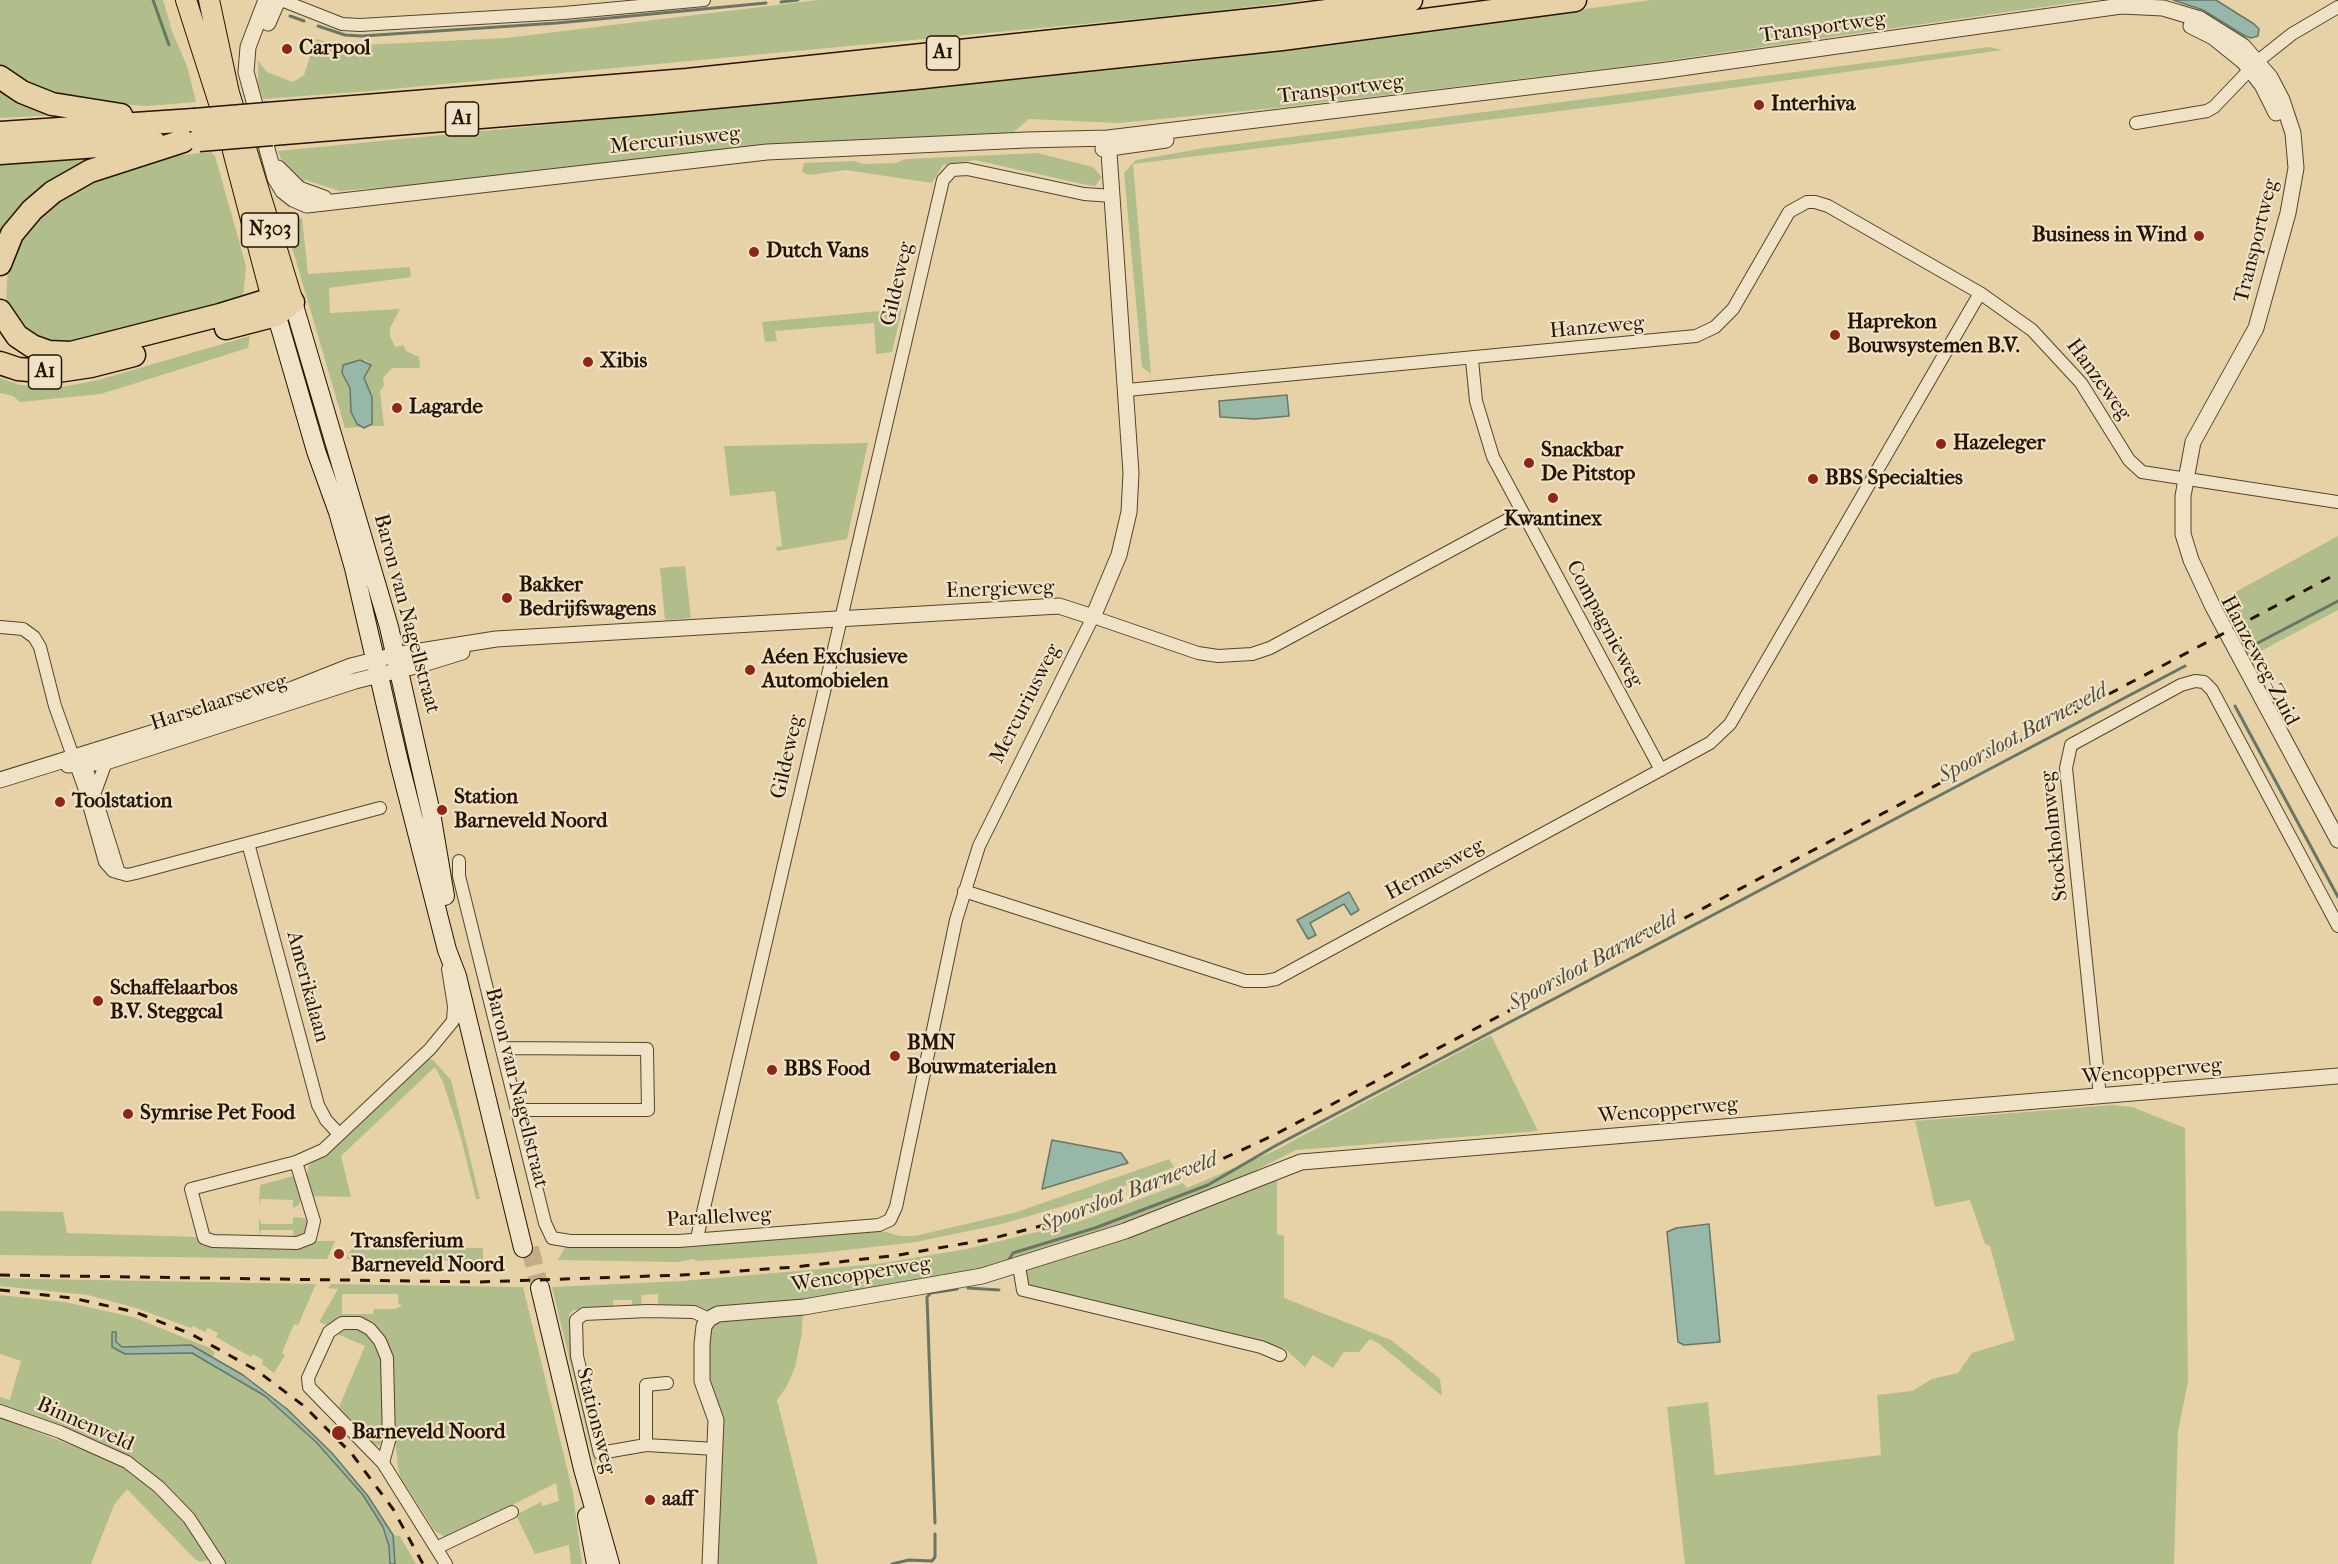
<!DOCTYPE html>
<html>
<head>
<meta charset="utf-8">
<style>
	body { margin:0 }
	canvas { display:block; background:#e7d2a7 }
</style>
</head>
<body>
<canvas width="2338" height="1564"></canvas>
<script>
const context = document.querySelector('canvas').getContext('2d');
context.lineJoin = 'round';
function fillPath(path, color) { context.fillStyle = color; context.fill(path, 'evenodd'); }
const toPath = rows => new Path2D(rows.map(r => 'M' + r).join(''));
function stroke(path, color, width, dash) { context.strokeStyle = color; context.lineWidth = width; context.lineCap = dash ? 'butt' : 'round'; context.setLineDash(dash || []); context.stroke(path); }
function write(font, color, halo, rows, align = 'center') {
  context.font = font + ' "IM FELL French Canon",serif'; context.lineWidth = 4.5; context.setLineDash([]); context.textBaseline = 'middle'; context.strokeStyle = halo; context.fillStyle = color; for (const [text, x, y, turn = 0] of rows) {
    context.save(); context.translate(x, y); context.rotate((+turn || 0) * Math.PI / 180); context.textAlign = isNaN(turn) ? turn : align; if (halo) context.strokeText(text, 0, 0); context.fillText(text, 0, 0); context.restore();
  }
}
fillPath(toPath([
	[0,0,163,0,172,31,187,66,196,102,148,106,102,103,62,97,27,84,0,65],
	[818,0,1307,0,1190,14,370,91,263,99,258,84,258,61,267,72,293,82,304,75,316,39,341,46,506,38],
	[1652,0,2091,0,1636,65,1285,107,1119,123,1029,119,1009,136,340,191,305,180,301,183,284,168,278,151,1190,62],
	[1989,47,2003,50,1632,102,1133,164,1151,374,1142,367,1124,173,1136,160,1205,148],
	[0,83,73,114,0,118],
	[211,152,215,156,243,255,246,268,243,297,83,344,54,345,35,338,17,324,6,301,8,266,23,234,50,206,84,181,142,159],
	[1038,153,1093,167,1102,177,1095,186,1087,185,975,160,943,165,932,183,846,170,810,175,802,172,804,163,854,161,864,164,896,163,905,159],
	[106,156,0,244,0,161],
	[302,218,308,274,410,267,411,277,329,288,330,313,400,309,390,328,390,336,395,347,403,345,406,351,419,357,420,368,392,368,383,378,384,386,380,391,384,426,371,426,373,404,364,378,370,363,365,360,348,384,350,388,351,412,360,427,345,428,287,230,287,222],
	[902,309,892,352,876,354,874,323,775,331,777,341,765,342,762,322],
	[250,336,248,348,101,394,20,402,13,396,0,393,0,378,20,385,62,387,98,380],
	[868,443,847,539,777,551,776,547,782,546,775,491,730,496,724,446],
	[2338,536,2338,610,2246,659,2217,602],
	[685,566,691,618,665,620,660,568],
	[1491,1035,1538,1131,1296,1150,1246,1175,1148,1217,1013,1263,829,1298,710,1311,693,1306,658,1306,658,1294,641,1295,642,1307,632,1307,632,1300,613,1300,613,1308,573,1310,569,1315,571,1356,596,1457,595,1466,552,1287,682,1281,877,1264,967,1249,1078,1222,1183,1183,1187,1188,1274,1151],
	[427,1058,433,1060,451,1080,480,1199,476,1199,461,1138,443,1082,435,1067,341,1156,351,1197,311,1196,306,1178,309,1165,327,1153],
	[2112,1105,2132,1107,2185,1128,2188,1381,2178,1432,2174,1564,1685,1564,1667,1407,1708,1402,1715,1475,1881,1455,1877,1395,1912,1391,1932,1379,1958,1373,1972,1353,2015,1340,1990,1246,1985,1244,1970,1200,1935,1207,1915,1121],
	[1169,1159,1174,1167,1107,1193,1002,1224,916,1242,820,1253,697,1261,693,1259,678,1262,558,1260,565,1247,678,1246,882,1231,900,1236,915,1236,1017,1212],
	[1277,1174,1277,1234,1284,1236,1284,1298,1391,1340,1440,1379,1442,1396,1378,1343,1370,1339,1359,1352,1344,1352,1333,1368,1313,1355,1305,1367,1284,1348,1025,1285,1024,1270,1064,1259,1161,1224],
	[293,1176,301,1197,299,1205,293,1208,293,1200,261,1199,259,1206,260,1185],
	[0,1211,63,1212,67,1233,198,1237,215,1246,302,1247,315,1241,335,1241,327,1259,0,1255],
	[259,1217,261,1224,293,1224,293,1217,304,1218,308,1222,307,1231,293,1238,293,1230,261,1230,259,1236],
	[353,1247,483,1248,483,1261,346,1259],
	[0,1278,39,1279,316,1284,298,1325,294,1324,282,1353,285,1355,274,1373,262,1364,263,1360,253,1354,251,1357,216,1337,218,1333,208,1328,205,1332,193,1326,191,1328,136,1308,88,1295,0,1286],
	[331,1284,523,1287,573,1493,582,1564,571,1564,569,1545,535,1554,516,1515,541,1502,542,1506,559,1501,556,1483,447,1538,435,1531,401,1478,398,1469,387,1348,374,1322,340,1318,326,1325,319,1322,338,1289,328,1288],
	[342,1294,398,1294,398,1303,402,1306,395,1309,374,1309,373,1314,342,1314],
	[0,1295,65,1302,133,1317,210,1348,215,1353,212,1357,191,1345,121,1347,116,1342,116,1332,112,1347,192,1353,265,1396,316,1442,363,1495,383,1527,389,1546,390,1564,226,1564,163,1485,0,1407,0,1397,10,1400,21,1361,0,1354],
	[803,1312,802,1333,795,1367,787,1386,777,1400,818,1564,715,1564,721,1409,706,1380,710,1323,722,1317],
	[348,1327,365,1330,383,1354,386,1436,379,1446,374,1444,339,1407,365,1346,335,1333],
	[0,1418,115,1462,140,1479,187,1523,209,1560,200,1562,195,1559,127,1489,114,1505,91,1564,0,1564],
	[393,1535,400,1536,416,1564,395,1564]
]), '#b1bd8b');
const water = toPath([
	[2173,0,2216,0,2254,24,2259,29,2258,36,2251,38,2245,36,2203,10,2173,0],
	[360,360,371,365,364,378,372,397,372,424,364,428,357,424,351,412,350,388,342,373,343,365,360,360],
	[1287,395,1289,416,1255,419,1220,417,1219,401,1287,395],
	[1349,892,1359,910,1351,915,1344,904,1310,923,1316,935,1308,939,1297,920,1349,892],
	[1052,1140,1121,1153,1128,1163,1042,1189,1052,1140],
	[1709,1224,1720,1342,1684,1345,1678,1342,1667,1232,1676,1228,1709,1224],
	[112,1332,116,1332,116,1342,122,1347,191,1345,243,1375,287,1409,332,1453,368,1496,393,1535,395,1564,390,1564,389,1546,383,1527,363,1495,316,1442,265,1396,192,1353,125,1354,112,1347,112,1332]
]);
fillPath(water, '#97b8a8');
stroke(water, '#6a7665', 1.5);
stroke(toPath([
	[153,0,169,45],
	[781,2,798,0],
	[290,16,304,21],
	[318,26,345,35,362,36,557,23,766,3],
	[2250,647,2338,601],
	[2235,706,2338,897],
	[1008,1261,1013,1253,1095,1228,1208,1185,1275,1146,2185,666],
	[968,1288,999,1290],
	[935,1523,927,1297,931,1293,957,1289],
	[892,1564,909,1560,932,1561,935,1557,935,1534]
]), '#6a7665', 3);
stroke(toPath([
	[530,1248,540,1288]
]), '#c0ac86', 18, [18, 9]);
const minor = toPath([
	[281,0,342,24,360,25,564,13,704,0],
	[2136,123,2207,111,2214,107,2258,61,2292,34,2338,7],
	[1472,360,1476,401,1493,457,1661,770],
	[1127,390,1696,336,1715,327,1733,309,1789,212,1807,202,1815,202,1828,206,1980,293,2032,330,2081,383,2129,460,2142,472,2338,502],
	[0,627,23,629,34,637,40,647,55,706,84,787,105,862,113,871,127,875,136,873,380,808],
	[83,757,119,873],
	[95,792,106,762],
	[248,843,318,1105,326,1120,339,1134],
	[459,861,459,876,545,1223,552,1238,570,1241,679,1241,879,1225,890,1220,896,1207,956,920,979,846,1093,617,1198,653,1218,656,1252,654,1270,648,1522,512],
	[964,891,1245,981,1265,981,1276,979,1710,743,1730,724,1980,293],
	[503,1048,647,1049,648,1110,518,1110],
	[2100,1097,2066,768,2071,745,2181,685,2195,681,2204,682,2212,690,2338,926],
	[296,1162,314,1221,310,1238,297,1243,213,1241,204,1238,191,1189,296,1162],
	[296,1162,323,1150,430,1049,453,1021,454,1006,448,969],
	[697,1238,943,180,952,170,967,169,1084,194,1113,196],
	[1019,1266,1023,1290,1261,1347,1280,1355],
	[667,1383,646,1385,646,1445,600,1453,577,1356,576,1320,584,1314,648,1311,694,1312,709,1319],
	[0,1411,60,1432,127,1462,159,1487,189,1518,219,1564],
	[646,1445,716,1449],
	[383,1463,389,1441,387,1358,380,1341,370,1329,359,1323,342,1323,329,1332,308,1378,309,1387,383,1463,446,1564],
	[436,1548,512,1512]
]);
const tertiary = toPath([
	[266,0,248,47,246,72,275,178,283,191,293,199,307,205,767,152,1026,140,1108,138,1660,71,2121,6,2163,8,2200,19,2243,46,2270,77,2282,100,2293,133,2296,168,2288,213,2256,328,2193,442,2183,496,2183,534,2191,560,2213,607,2338,840],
	[268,23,278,0],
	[2191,26,2213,37,2244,62,2262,85,2276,113],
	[1103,149,1166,140],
	[278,168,299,189,324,198],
	[68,765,106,762,355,681,420,665,462,652],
	[0,780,293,689,351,666,395,655,496,639,1059,606,1093,617,1119,555,1129,512,1131,473,1108,138],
	[710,1564,716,1420,702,1381,702,1344,704,1326,709,1319,718,1314,804,1307,982,1276,1125,1231,1301,1162,2338,1076]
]);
const secondary = toPath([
	[293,302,389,627,431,813,445,896],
	[273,303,316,451,338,512,354,568,398,758,447,950,457,976,523,1248],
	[540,1288,583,1469,610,1564],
	[587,1516,596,1564]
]);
const primary = toPath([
	[186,0,220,106],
	[209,0,229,93,293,302],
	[233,151,272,299]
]);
const motorway = toPath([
	[0,77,22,92,52,104,121,115],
	[267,114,687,80,1280,17,1411,0],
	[0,133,194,120],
	[272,134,652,103,914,78,1282,39,1575,0],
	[0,153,154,142],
	[0,264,12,234,32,210,53,192,90,171,183,141],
	[0,311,17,336,32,346,49,352,71,353,220,315,272,299,293,302],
	[226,328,276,315,293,302],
	[0,363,18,369,51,372,91,366,134,355]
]);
stroke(minor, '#56442a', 14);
stroke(tertiary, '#56442a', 17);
stroke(secondary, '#261401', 20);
stroke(primary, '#261401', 22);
stroke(motorway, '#261401', 25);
stroke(minor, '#efe2c6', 12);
stroke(tertiary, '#efe2c6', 15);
stroke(secondary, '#efe2c6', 18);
stroke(primary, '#e7d2a7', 20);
stroke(motorway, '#e7d2a7', 22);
stroke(toPath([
	[0,1275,479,1282,682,1275,795,1267,899,1255,990,1239,1072,1218,1181,1178,1272,1136,2338,573],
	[0,1290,72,1298,135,1312,191,1334,256,1370,304,1406,352,1454,393,1509,423,1564]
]), '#261401', 3, [10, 10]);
const motorwayBridge = toPath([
	[194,120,267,114],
	[199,140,272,134]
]);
stroke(motorwayBridge, '#261401', 25, []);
stroke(motorwayBridge, '#e7d2a7', 22);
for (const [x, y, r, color] of [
	[287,49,6,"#8f2418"],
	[1759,105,6,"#8f2418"],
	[2199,236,6,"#8f2418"],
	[754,252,6,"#8f2418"],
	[1835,335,6,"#8f2418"],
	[588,362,6,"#8f2418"],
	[397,408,6,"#8f2418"],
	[1941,444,6,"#8f2418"],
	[1529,463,6,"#8f2418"],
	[1813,479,6,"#8f2418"],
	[1553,498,6,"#8f2418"],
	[507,598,6,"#8f2418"],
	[750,670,6,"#8f2418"],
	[60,802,6,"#8f2418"],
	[442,810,6,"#8f2418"],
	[98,1001,6,"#8f2418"],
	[895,1056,6,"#8f2418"],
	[772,1070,6,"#8f2418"],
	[128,1114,6,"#8f2418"],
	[339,1254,6,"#8f2418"],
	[339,1433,8,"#8f2418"],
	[650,1500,6,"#8f2418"]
]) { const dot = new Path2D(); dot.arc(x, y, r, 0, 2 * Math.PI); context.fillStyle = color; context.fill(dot); stroke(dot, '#efe2c6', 2); }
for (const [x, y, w] of [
	[943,53,33],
	[462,119,33],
	[270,230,57],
	[45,372,33]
]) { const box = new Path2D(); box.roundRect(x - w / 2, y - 17, w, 34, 4.5); context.fillStyle = '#efe2c6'; context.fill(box); stroke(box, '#261401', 1.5); }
write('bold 20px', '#261401', null, [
	["A1",943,53],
	["A1",462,119],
	["N303",270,230],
	["A1",45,372]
]);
write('21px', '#261401', '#efe2c6', [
	["Transportweg",1823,28,-8],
	["Transportweg",1341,90,-7],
	["Mercuriusweg",675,141,-6],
	["Transportweg",2257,241,-76],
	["Gildeweg",898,284,-77],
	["Hanzeweg",1597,328,-5],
	["Hanzeweg",2098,380,54],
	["Energieweg",1000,590,-2],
	["Baron van Nagellstraat",406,614,75],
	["Compagnieweg",1604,624,62],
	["Hanzeweg-Zuid",2259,661,62],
	["Harselaarseweg",219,703,-18],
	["Mercuriusweg",1026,704,-63],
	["Gildeweg",788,757,-77],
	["Stockholmweg",2055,836,-96],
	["Hermesweg",1435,870,-28],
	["Amerikalaan",307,987,75],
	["Wencopperweg",2152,1072,-5],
	["Baron van Nagellstraat",516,1088,76],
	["Wencopperweg",1668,1111,-5],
	["Parallelweg",719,1218,-3],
	["Wencopperweg",861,1275,-9],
	["Stationsweg",595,1421,76],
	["Binnenveld",85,1425,24]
]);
write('bold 21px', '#261401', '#efe2c6', [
	["Carpool",299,49],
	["Interhiva",1771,105],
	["Business in Wind",2187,236,"right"],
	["Dutch Vans",766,252],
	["Haprekon",1847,323],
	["Bouwsystemen B.V.",1847,347],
	["Xibis",600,362],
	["Lagarde",409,408],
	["Hazeleger",1953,444],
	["Snackbar",1541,451],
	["De Pitstop",1541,475],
	["BBS Specialties",1825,479],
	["Kwantinex",1553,520,"center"],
	["Bakker",519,586],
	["Bedrijfswagens",519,610],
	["Aéen Exclusieve",762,658],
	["Automobielen",762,682],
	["Station",454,798],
	["Barneveld Noord",454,822],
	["Toolstation",72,802],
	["Schaffelaarbos",110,989],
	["B.V. Steggcal",110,1013],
	["BMN",907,1044],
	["Bouwmaterialen",907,1068],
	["BBS Food",784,1070],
	["Symrise Pet Food",140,1114],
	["Transferium",351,1242],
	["Barneveld Noord",351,1266],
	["Barneveld Noord",352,1433],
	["aaff",662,1500]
], 'left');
write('italic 22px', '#4e4d3b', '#efe2c6', [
	["Spoorsloot Barneveld",2023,734,-28],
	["Spoorsloot Barneveld",1593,962,-28],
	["Spoorsloot Barneveld",1129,1193,-21]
]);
</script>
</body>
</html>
